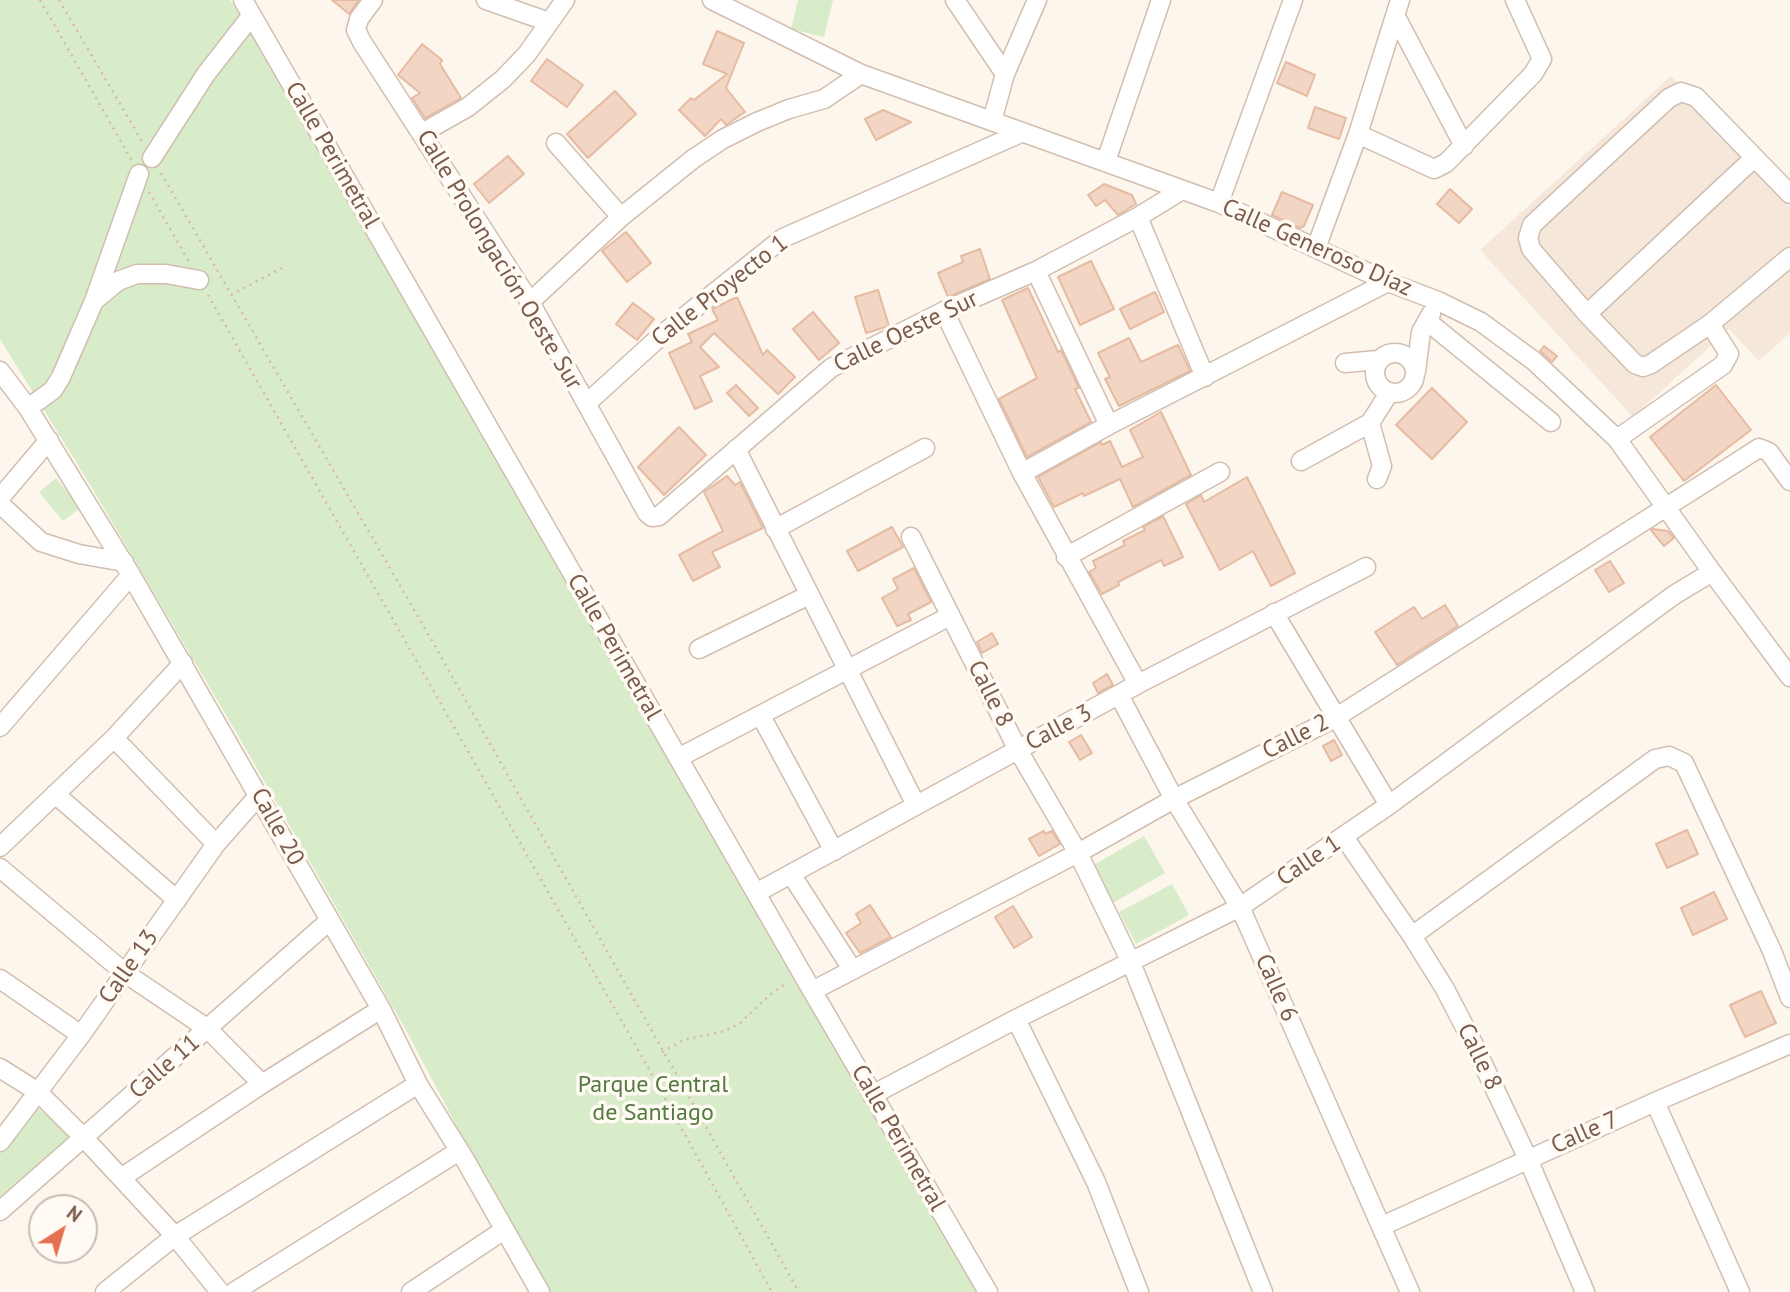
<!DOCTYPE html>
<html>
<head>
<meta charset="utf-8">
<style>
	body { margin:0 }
	#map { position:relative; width:1790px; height:1292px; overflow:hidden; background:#fdf6ec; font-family:"PT Sans",sans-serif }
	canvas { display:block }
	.north { position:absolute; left:28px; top:1194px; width:70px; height:70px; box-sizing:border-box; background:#fffaf3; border:2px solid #cabbb1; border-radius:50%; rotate:37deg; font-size:19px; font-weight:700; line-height:28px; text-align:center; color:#7a5c4d }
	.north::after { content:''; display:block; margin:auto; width:24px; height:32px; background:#e76f51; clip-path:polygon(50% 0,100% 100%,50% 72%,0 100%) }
</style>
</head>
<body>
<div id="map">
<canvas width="1790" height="1292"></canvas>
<div class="north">N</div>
</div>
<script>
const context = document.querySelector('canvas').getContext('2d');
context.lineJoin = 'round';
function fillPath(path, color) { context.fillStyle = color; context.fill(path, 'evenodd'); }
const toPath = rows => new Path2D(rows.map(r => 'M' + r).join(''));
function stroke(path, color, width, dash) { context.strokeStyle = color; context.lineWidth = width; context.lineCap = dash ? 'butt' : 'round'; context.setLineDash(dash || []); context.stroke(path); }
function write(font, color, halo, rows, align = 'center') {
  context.font = font + ' "PT Sans",sans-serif'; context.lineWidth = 7; context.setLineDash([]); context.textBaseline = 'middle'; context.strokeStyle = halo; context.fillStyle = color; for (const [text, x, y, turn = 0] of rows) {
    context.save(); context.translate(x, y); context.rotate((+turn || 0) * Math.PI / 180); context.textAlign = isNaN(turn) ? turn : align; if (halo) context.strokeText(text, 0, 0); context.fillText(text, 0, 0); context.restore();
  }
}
fillPath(toPath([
	[1671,76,1790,207,1790,333,1759,361,1729,329,1633,417,1480,250]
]), '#f5e8da');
fillPath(toPath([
	[0,0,230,0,268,59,981,1292,546,1292,530,1265,407,1032,239,737,83,473,0,339],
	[798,0,833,0,824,37,791,29],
	[56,478,80,508,63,521,39,492],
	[1144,836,1165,873,1113,903,1092,866],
	[1172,884,1189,915,1136,944,1119,912],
	[37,1107,68,1135,70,1140,52,1153,33,1174,0,1203,0,1152]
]), '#d8ecc9');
const building = toPath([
	[332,0,359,0,349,14,332,0],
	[717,31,744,43,726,88,745,112,726,125,721,119,705,136,679,110,691,98,694,100,727,74,703,64,717,31],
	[422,44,442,60,440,64,461,98,425,118,412,98,420,93,398,75,422,44],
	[547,59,583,85,567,107,531,81,547,59],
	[1286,62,1315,75,1307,96,1277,83,1286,62],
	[615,91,636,114,588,158,567,134,615,91],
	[1315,107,1346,118,1339,139,1308,128,1315,107],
	[883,110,911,122,876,140,865,119,883,110],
	[508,156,524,174,489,203,474,184,508,156],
	[1104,184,1132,195,1136,204,1118,215,1105,200,1096,206,1088,195,1104,184],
	[1450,189,1472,209,1459,223,1437,204,1450,189],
	[1282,192,1313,205,1304,226,1300,228,1272,215,1282,192],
	[626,232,651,263,627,282,602,251,626,232],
	[980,249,990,279,948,297,938,273,963,262,961,256,980,249],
	[1091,261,1114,309,1080,325,1058,277,1091,261],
	[1028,288,1058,352,1061,350,1079,388,1075,389,1091,422,1027,457,999,399,1037,378,1002,300,1028,288],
	[878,290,889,326,866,333,855,297,878,290],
	[1155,292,1164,312,1130,329,1120,309,1155,292],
	[737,297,763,355,767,350,795,377,778,394,714,333,700,347,719,367,700,376,712,401,695,409,669,353,692,342,688,334,718,320,712,309,737,297],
	[633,303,654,319,637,340,616,324,633,303],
	[813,312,839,343,819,360,793,329,813,312],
	[1129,338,1141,362,1178,345,1190,371,1119,406,1105,379,1110,377,1098,353,1129,338],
	[1544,346,1557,356,1552,362,1540,351,1544,346],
	[736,385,758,408,749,416,727,393,736,385],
	[1716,385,1751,430,1684,481,1650,437,1716,385],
	[1432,388,1467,422,1432,459,1396,425,1432,388],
	[1161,412,1191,475,1133,507,1120,479,1084,496,1083,493,1054,507,1038,477,1101,442,1102,445,1110,441,1122,467,1143,457,1130,430,1161,412],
	[679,427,706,455,664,495,638,467,679,427],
	[727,476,735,485,740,482,763,528,712,552,720,567,693,581,679,555,723,531,704,492,727,476],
	[1247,477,1295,573,1271,586,1253,551,1220,570,1186,504,1201,495,1204,502,1247,477],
	[1163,516,1183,557,1164,566,1161,560,1118,582,1119,585,1102,594,1089,572,1096,568,1093,561,1125,545,1123,541,1145,530,1143,527,1163,516],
	[892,527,903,547,858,571,847,551,892,527],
	[1653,529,1668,531,1674,538,1664,546,1651,530,1653,529],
	[1610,561,1624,583,1609,592,1595,570,1610,561],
	[914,568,931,602,908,614,911,620,897,626,882,598,898,589,893,579,914,568],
	[1445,605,1458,626,1397,665,1375,632,1414,607,1422,619,1445,605],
	[992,633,998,644,982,653,977,642,992,633],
	[1107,674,1113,685,1098,693,1093,683,1107,674],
	[1081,735,1092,753,1080,760,1069,742,1081,735],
	[1334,740,1342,755,1331,761,1323,746,1334,740],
	[1687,830,1698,854,1667,868,1656,844,1687,830],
	[1044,831,1045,834,1052,831,1060,844,1039,856,1029,839,1044,831],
	[1714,892,1727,919,1693,935,1681,908,1714,892],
	[870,905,891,937,860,953,846,933,861,923,856,914,870,905],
	[1013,906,1032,937,1014,948,995,917,1013,906],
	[1761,991,1776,1023,1745,1037,1730,1005,1761,991]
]);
fillPath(building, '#f3d5c3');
stroke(building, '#e6bba3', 2);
const minor = toPath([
	[243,0,803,975,988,1292],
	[373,0,359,19,356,30,362,42,530,302,647,513,652,517,659,516,831,368,944,311,1036,271,1138,217,1182,190],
	[486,0,549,22],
	[712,0,861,74,1219,203,1388,282,1438,301,1481,322,1534,361,1617,439,1712,572,1790,677],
	[955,0,1005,74],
	[1396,17,1464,146],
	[992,121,1005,74,1037,0],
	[422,133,468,107,503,79,527,54,565,0],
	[1358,134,1434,169,1446,163,1533,74,1542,59,1515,0],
	[556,143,621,217],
	[152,158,206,74,252,15],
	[1106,161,1161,0],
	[1790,194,1696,97,1681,92,1669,98,1532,225,1528,238,1531,249,1587,314,1635,364,1643,367,1651,364,1710,324,1790,257],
	[1219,203,1293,0],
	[1138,217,1205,377],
	[1316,248,1358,134,1400,0],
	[1036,271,1109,425],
	[94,301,118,281,137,274,166,274,199,280],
	[530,302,621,217,693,159,723,139,757,122,789,109,824,99,861,74],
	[944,311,1022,473,1138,684],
	[1587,314,1754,158],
	[1427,321,1551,422],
	'1375 373a20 20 0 1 1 40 0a20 20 0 1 1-40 0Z',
	[1345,363,1378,360],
	[0,371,28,408,131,575,381,1009,418,1084,464,1158,540,1292],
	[1416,371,1421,332,1431,314],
	[587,403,664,333,783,238,1021,133],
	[28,408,53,390,61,377,94,301,139,174],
	[1617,439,1723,365,1729,354,1710,324],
	[736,449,916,805],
	[1301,461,1370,423],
	[1022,473,1109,425,1388,282],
	[1377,479,1382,466,1370,423,1389,393],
	[0,498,49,440],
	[0,504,41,542,79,554,124,562],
	[775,529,925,448],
	[911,537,1018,750,1078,853,1130,960,1263,1292],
	[1066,557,1220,472],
	[1274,613,1389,805],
	[699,649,809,595],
	[1119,695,1174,799,1240,907,1410,1292],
	[761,716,834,851],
	[0,727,131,575],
	[114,738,216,844],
	[678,758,950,616],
	[55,794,177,900],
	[1344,837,1412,936,1445,989,1474,1045,1528,1159,1585,1292],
	[0,847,114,738,183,663],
	[0,868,125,973,208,1029,262,1084],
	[791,874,852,969],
	[756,893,1138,684,1366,567],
	[1412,936,1655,759,1669,756,1684,763,1772,951,1790,998],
	[0,979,81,1035],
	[812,991,1078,853,1174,799,1335,718,1759,448,1769,452,1790,481],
	[1016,1019,1096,1182,1139,1292],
	[0,1068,38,1092,84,1138,175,1236,220,1292],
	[872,1095,1016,1019,1240,907,1389,805,1674,595,1712,572],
	[1655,1102,1740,1292],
	[0,1142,81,1035,216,844,259,795],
	[121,1178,262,1084,381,1009],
	[0,1211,329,921],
	[1382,1226,1655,1102,1790,1044],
	[105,1292,175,1236,418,1084],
	[234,1292,459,1151],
	[411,1292,504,1230]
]);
stroke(minor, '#d1beb0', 21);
stroke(toPath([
	[40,0,132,161],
	[59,0,143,143],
	[161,173,435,646,799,1292],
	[149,192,189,262],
	[208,295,641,1055,772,1292],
	[231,295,282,268],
	[662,1052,683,1040,725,1031,740,1023,773,992,787,983]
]), '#d9b8a5', 2.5, [2, 5]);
stroke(minor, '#fff', 18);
write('24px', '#7a5c4d', '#fffaf3', [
	["Calle Perimetral",332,155,60],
	["Calle Generoso Díaz",1317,248,24],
	["Calle Prolongación Oeste Sur",499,260,59],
	["Calle Proyecto 1",720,291,-38],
	["Calle Oeste Sur",906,332,-26],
	["Calle Perimetral",614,647,60],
	["Calle 8",990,694,63],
	["Calle 3",1059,728,-28],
	["Calle 2",1296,737,-27],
	["Calle 20",277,827,61],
	["Calle 1",1309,861,-34],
	["Calle 13",129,967,-55],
	["Calle 6",1276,988,66],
	["Calle 8",1479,1057,64],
	["Calle 11",165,1067,-41],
	["Calle 7",1585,1133,-24],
	["Calle Perimetral",898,1138,60]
]);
write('24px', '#537a41', '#fffaf3', [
	["Parque Central",653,1085],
	["de Santiago",653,1113]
]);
</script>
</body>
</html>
